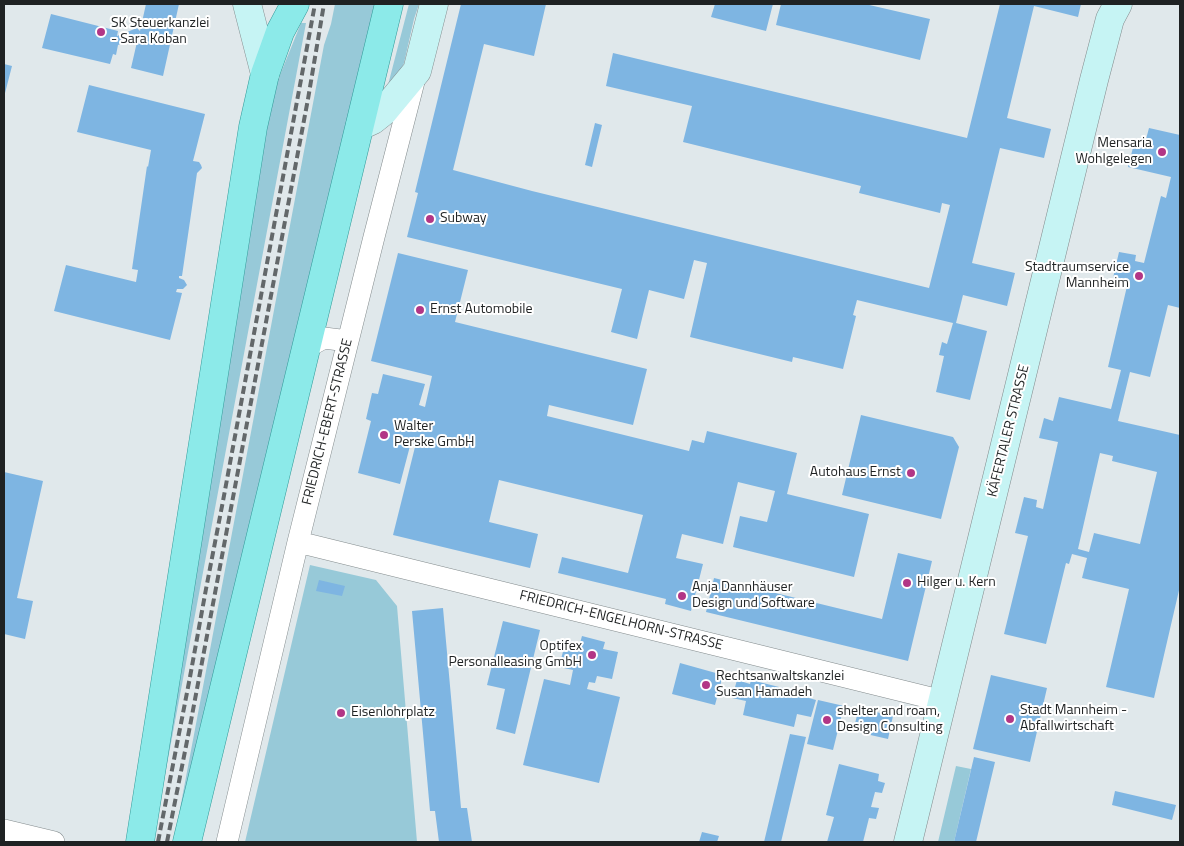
<!DOCTYPE html>
<html>
<head>
<meta charset="utf-8">
<style>
	body { margin:0 }
	#map { position:relative; width:1184px; height:846px; overflow:hidden; background:#e0e8eb; font-family:"Titillium Web",sans-serif }
	canvas { display:block }
	.frame { position:absolute; inset:0; border:5px solid #1f2223; pointer-events:none }
</style>
</head>
<body>
<div id="map">
<canvas width="1184" height="846"></canvas>
<div class="frame"></div>
</div>
<script>
const context = document.querySelector('canvas').getContext('2d');
context.lineJoin = 'round';
function fillPath(path, color) { context.fillStyle = color; context.fill(path, 'evenodd'); }
const toPath = rows => new Path2D(rows.map(r => 'M' + r).join(''));
function stroke(path, color, width, dash) { context.strokeStyle = color; context.lineWidth = width; context.lineCap = dash ? 'butt' : 'round'; context.setLineDash(dash || []); context.stroke(path); }
function write(font, color, halo, rows, align = 'center') {
  context.font = font + ' "Titillium Web",sans-serif'; context.lineWidth = 4; context.setLineDash([]); context.textBaseline = 'middle'; context.strokeStyle = halo; context.fillStyle = color; for (const [text, x, y, turn = 0] of rows) {
    context.save(); context.translate(x, y); context.rotate((+turn || 0) * Math.PI / 180); context.textAlign = isNaN(turn) ? turn : align; if (halo) context.strokeText(text, 0, 0); context.fillText(text, 0, 0); context.restore();
  }
}
fillPath(toPath([
	[335,4,377,4,181,813,179,814,324,45,331,24],
	[409,4,419,4,414,19,404,63,401,70,388,85],
	[301,23,306,23,156,823,260,151,272,95],
	[310,565,376,580,397,606,417,842,245,842],
	[956,766,971,769,954,842,938,842]
]), '#97c9d8');
fillPath(toPath([
	[146,4,179,4,163,76,131,68,137,42,134,39,118,45,116,55,113,54,110,64,42,48,51,14,118,31,117,36,137,28,140,31],
	[461,4,546,4,534,56,484,44,453,170,532,191,929,288,950,205,942,203,940,213,859,193,861,186,683,142,692,106,606,86,613,53,967,138,1000,4,1081,4,1078,17,1034,6,1007,118,1051,129,1044,158,1000,148,972,263,1015,273,1007,306,963,295,956,323,987,331,970,400,936,392,944,356,939,355,942,342,947,344,953,323,857,300,853,315,856,316,843,369,793,357,792,362,690,337,707,263,694,260,684,299,649,290,637,339,611,332,622,289,407,237,418,193,415,192],
	[715,4,773,4,766,31,711,17],
	[781,4,865,4,930,19,920,60,776,25],
	[4,64,12,66,4,97],
	[89,85,205,114,193,161,199,162,201,165,202,168,197,173,182,276,179,276,179,278,184,280,187,285,183,289,177,289,176,292,182,293,170,340,54,311,66,265,136,282,138,270,132,269,147,166,148,167,151,150,77,132],
	[595,123,602,125,592,167,585,165],
	[1149,128,1180,135,1180,308,1168,305,1150,377,1130,372,1118,421,1180,435,1180,586,1154,698,1106,687,1129,589,1082,578,1087,558,1072,554,1069,564,1066,563,1046,644,1004,634,1028,536,1015,533,1024,497,1037,500,1036,507,1043,509,1058,442,1039,438,1044,418,1053,421,1059,397,1111,409,1121,370,1108,367,1128,282,1113,278,1119,252,1136,255,1135,261,1144,263,1161,196,1166,198,1171,177,1128,167,1135,140,1145,143],
	[1100,453,1113,456,1112,461,1157,472,1140,544,1094,533,1089,552,1078,549],
	[398,253,468,270,455,322,647,369,633,425,549,405,547,416,689,451,692,440,704,443,707,431,797,453,787,494,869,514,854,577,733,547,740,516,767,522,775,491,738,482,723,544,682,534,676,558,703,564,691,611,665,604,666,599,558,573,562,557,628,573,643,515,499,480,489,522,538,534,530,568,393,535,415,447,410,446,400,484,358,473,371,421,366,419,372,393,378,394,383,374,425,384,419,405,425,407,432,376,371,361],
	[861,415,953,437,959,447,941,519,842,495],
	[4,472,43,481,17,598,33,601,25,639,4,634],
	[898,553,932,561,908,661,706,612,714,578,882,619],
	[319,580,345,586,342,596,316,591],
	[443,608,461,808,467,808,472,842,439,842,435,811,430,811,412,611],
	[503,621,540,630,515,734,496,729,505,689,487,685],
	[582,636,605,642,603,649,618,652,612,679,597,676,595,683,589,682,587,689,620,697,599,783,523,765,544,679,570,685,573,670,559,667,566,640,580,643],
	[680,663,723,675,715,705,672,694],
	[991,675,1047,688,1030,762,973,749],
	[737,680,750,684,751,680,803,693,802,696,816,700,811,717,797,714,794,727,743,715,746,701,732,698],
	[818,700,844,706,833,750,807,744],
	[859,708,893,716,888,739,853,731],
	[790,734,806,737,781,842,764,842],
	[974,757,995,762,976,842,954,842],
	[839,764,879,774,878,781,885,783,882,793,875,792,871,807,879,808,876,819,869,818,863,842,827,842,834,817,826,815],
	[1115,791,1176,805,1172,820,1112,805],
	[702,832,719,836,717,842,699,842]
]), '#7eb5e2');
const street = toPath([
	[306,348,324,338,348,341],
	[298,542,943,701],
	[4,830,54,842],
	[227,842,298,542,374,237,416,74]
]);
const secondary = toPath([
	[247,4,265,74],
	[360,126,373,120,383,112,417,71,434,4],
	[908,842,1094,80,1110,19,1118,4]
]);
const primary = toPath([
	[140,842,253,127,265,74,280,32,295,4],
	[187,842,389,4]
]);
stroke(street, '#848c8e', 22);
stroke(secondary, '#848c8e', 29);
stroke(primary, '#349b9a', 29);
stroke(street, '#fff', 21);
stroke(secondary, '#c6f4f4', 28);
stroke(primary, '#8ceae9', 28);
stroke(toPath([
	[158,842,190,677,206,589,223,501,315,4],
	[167,842,190,726,308,99,324,4]
]), '#63686a', 4, [8, 4]);
for (const [x, y, r, color] of [
	[101,32,5,"#b23686"],
	[1162,152,5,"#b23686"],
	[430,219,5,"#b23686"],
	[1139,276,5,"#b23686"],
	[420,310,5,"#b23686"],
	[384,435,5,"#b23686"],
	[911,473,5,"#b23686"],
	[907,583,5,"#b23686"],
	[682,596,5,"#b23686"],
	[592,655,5,"#b23686"],
	[706,685,5,"#b23686"],
	[341,713,5,"#b23686"],
	[1010,719,5,"#b23686"],
	[827,720,5,"#b23686"]
]) { const dot = new Path2D(); dot.arc(x, y, r, 0, 2 * Math.PI); context.fillStyle = color; context.fill(dot); stroke(dot, '#fff', 2); }
write('14px', '#1f2223', '#fff', [
	["SK Steuerkanzlei",111,24],
	["- Sara Koban",111,40],
	["Mensaria",1152,144,"right"],
	["Wohlgelegen",1152,160,"right"],
	["Subway",440,219],
	["Stadtraumservice",1129,268,"right"],
	["Mannheim",1129,284,"right"],
	["Ernst Automobile",430,310],
	["Walter",394,427],
	["Perske GmbH",394,443],
	["Autohaus Ernst",901,473,"right"],
	["Hilger u. Kern",917,583],
	["Anja Dannhäuser",692,588],
	["Design und Software",692,604],
	["Optifex",582,647,"right"],
	["Personalleasing GmbH",582,663,"right"],
	["Rechtsanwaltskanzlei",716,677],
	["Susan Hamadeh",716,693],
	["Stadt Mannheim -",1020,711],
	["Abfallwirtschaft",1020,727],
	["shelter and roam,",837,712],
	["Design Consulting",837,728],
	["Eisenlohrplatz",351,713]
], 'left');
write('14px', '#1f2223', '#fff', [
	["FRIEDRICH-EBERT-STRASSE",328,422,-76],
	["KÄFERTALER STRASSE",1009,431,-76],
	["FRIEDRICH-ENGELHORN-STRASSE",621,621,14]
]);
</script>
</body>
</html>
